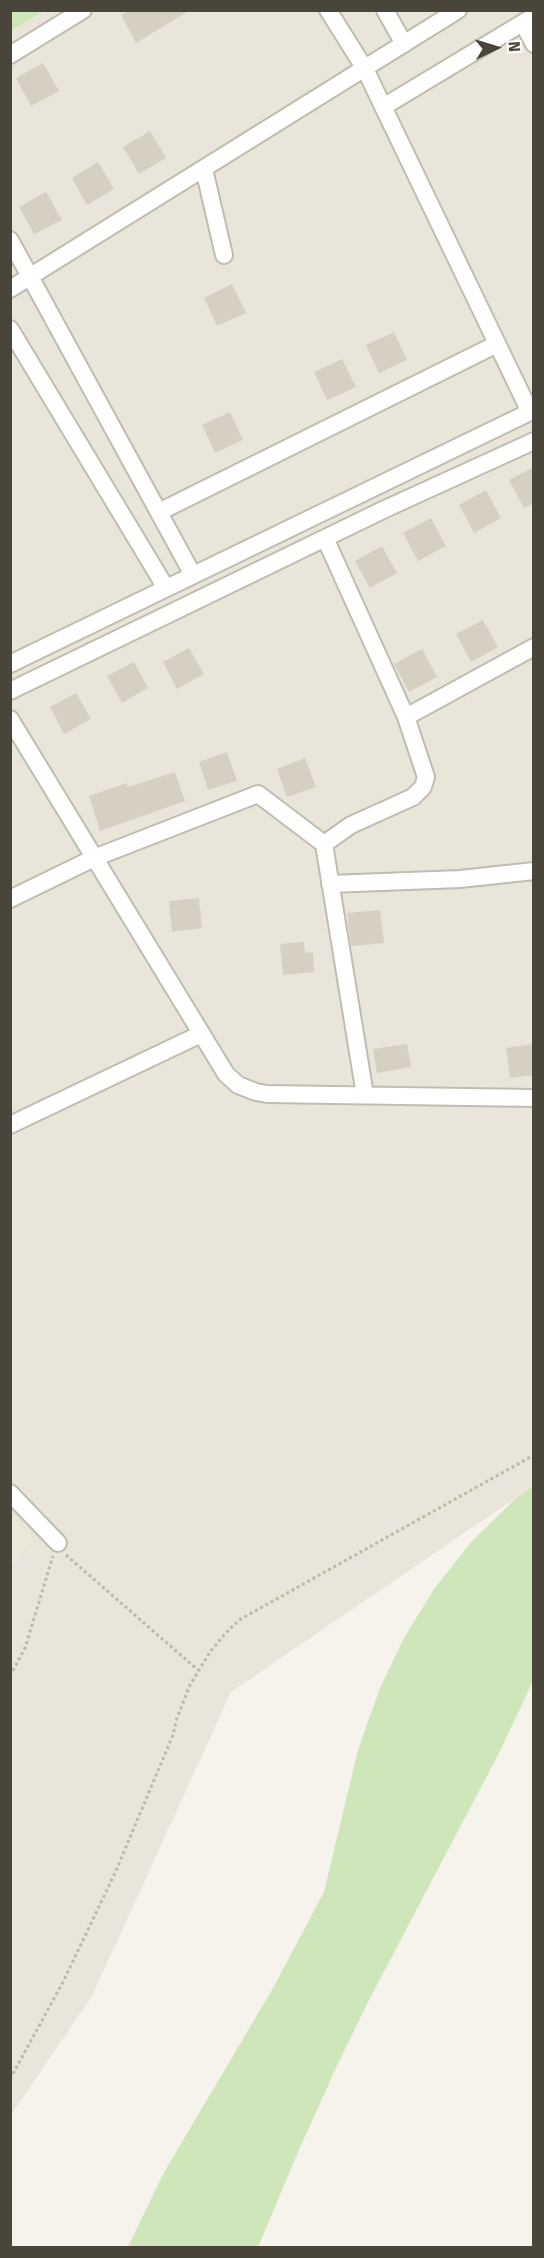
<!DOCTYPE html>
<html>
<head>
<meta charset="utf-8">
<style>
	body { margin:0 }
	#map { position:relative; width:544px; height:2258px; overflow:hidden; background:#f5f3ec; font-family:"Fira Sans",sans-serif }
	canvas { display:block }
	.frame { position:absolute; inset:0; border:12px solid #49453a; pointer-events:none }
	.north { position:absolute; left:466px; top:18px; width:60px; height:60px; -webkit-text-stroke:4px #fff; paint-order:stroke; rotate:86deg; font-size:16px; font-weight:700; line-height:24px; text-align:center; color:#49453a }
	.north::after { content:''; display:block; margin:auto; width:21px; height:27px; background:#49453a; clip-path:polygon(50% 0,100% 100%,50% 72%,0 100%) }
</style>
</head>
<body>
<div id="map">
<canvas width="544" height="2258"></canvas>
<div class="frame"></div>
<div class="north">N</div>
</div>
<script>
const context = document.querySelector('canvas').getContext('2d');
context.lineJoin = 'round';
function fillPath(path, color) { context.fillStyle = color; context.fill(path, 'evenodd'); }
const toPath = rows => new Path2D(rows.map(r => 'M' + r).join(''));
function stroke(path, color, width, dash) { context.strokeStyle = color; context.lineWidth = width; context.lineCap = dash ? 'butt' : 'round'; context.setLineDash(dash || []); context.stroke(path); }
fillPath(toPath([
	[11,11,533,11,533,1486,231,1692,92,1996,11,2115]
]), '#e9e5db');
fillPath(toPath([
	[10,1514,34,1539,11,1567,10,1567]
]), '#ede9d8');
fillPath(toPath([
	[11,10,44,10,44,11,11,31],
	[533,1486,533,1681,500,1751,368,2002,335,2070,298,2152,258,2247,128,2247,163,2174,272,1990,324,1892,358,1750,380,1688,404,1638,434,1589,472,1541,515,1499]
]), '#cee6b9');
fillPath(toPath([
	[130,10,190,10,136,43,121,15],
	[43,63,59,91,31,106,16,78],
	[150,131,166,158,139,174,123,147],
	[98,162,114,189,87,205,72,178],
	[46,192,62,220,34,234,19,207],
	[232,284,246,313,217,326,204,298],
	[394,332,407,360,379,373,366,345],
	[342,359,356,387,327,400,314,372],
	[230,412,243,440,215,453,202,425],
	[534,467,534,503,524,508,509,480],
	[486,490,501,518,474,533,459,505],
	[431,518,446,546,418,561,403,533],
	[382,546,397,573,370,588,355,561],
	[483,620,498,647,471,662,456,634],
	[189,648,204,674,177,689,163,662],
	[422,649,437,677,409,692,394,664],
	[134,662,148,688,122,703,107,676],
	[76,693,91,719,64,734,50,707],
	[227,752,237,781,208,790,199,762],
	[305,758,316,787,287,797,277,769],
	[175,772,185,801,100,831,89,796,127,783,128,787],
	[199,898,202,928,172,932,169,901],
	[380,910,384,943,351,946,347,913],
	[304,942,305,953,313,952,314,972,283,975,280,944],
	[407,1044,411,1067,377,1073,373,1049],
	[534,1044,534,1075,510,1078,506,1048]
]), '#d6d0c2');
const street = toPath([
	[328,10,365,69,530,412],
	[385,10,404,44],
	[523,23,534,44],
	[10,55,83,10],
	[383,107,534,16],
	[204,169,224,255],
	[10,240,193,575],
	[10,289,458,10],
	[10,329,166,588],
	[159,512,497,344],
	[10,664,534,410],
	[10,691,385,509,534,441],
	[406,717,534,647],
	[10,719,226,1074,238,1085,256,1092,267,1094,534,1098],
	[324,844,351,825,413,797,423,787,426,777,406,717,325,538],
	[330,884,460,879,534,871],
	[10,899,94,858,258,794,324,844,365,1095],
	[10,1125,201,1034],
	[10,1493,58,1543]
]);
stroke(street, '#c0bcaf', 20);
stroke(toPath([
	[66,1555,198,1670],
	[10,1676,25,1648,53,1556],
	[10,2079,63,1982,115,1873,173,1735,177,1718,190,1685,210,1652,224,1635,239,1620,534,1455]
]), '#c1b8a2', 3, [3, 3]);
stroke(street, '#fff', 16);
</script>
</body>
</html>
